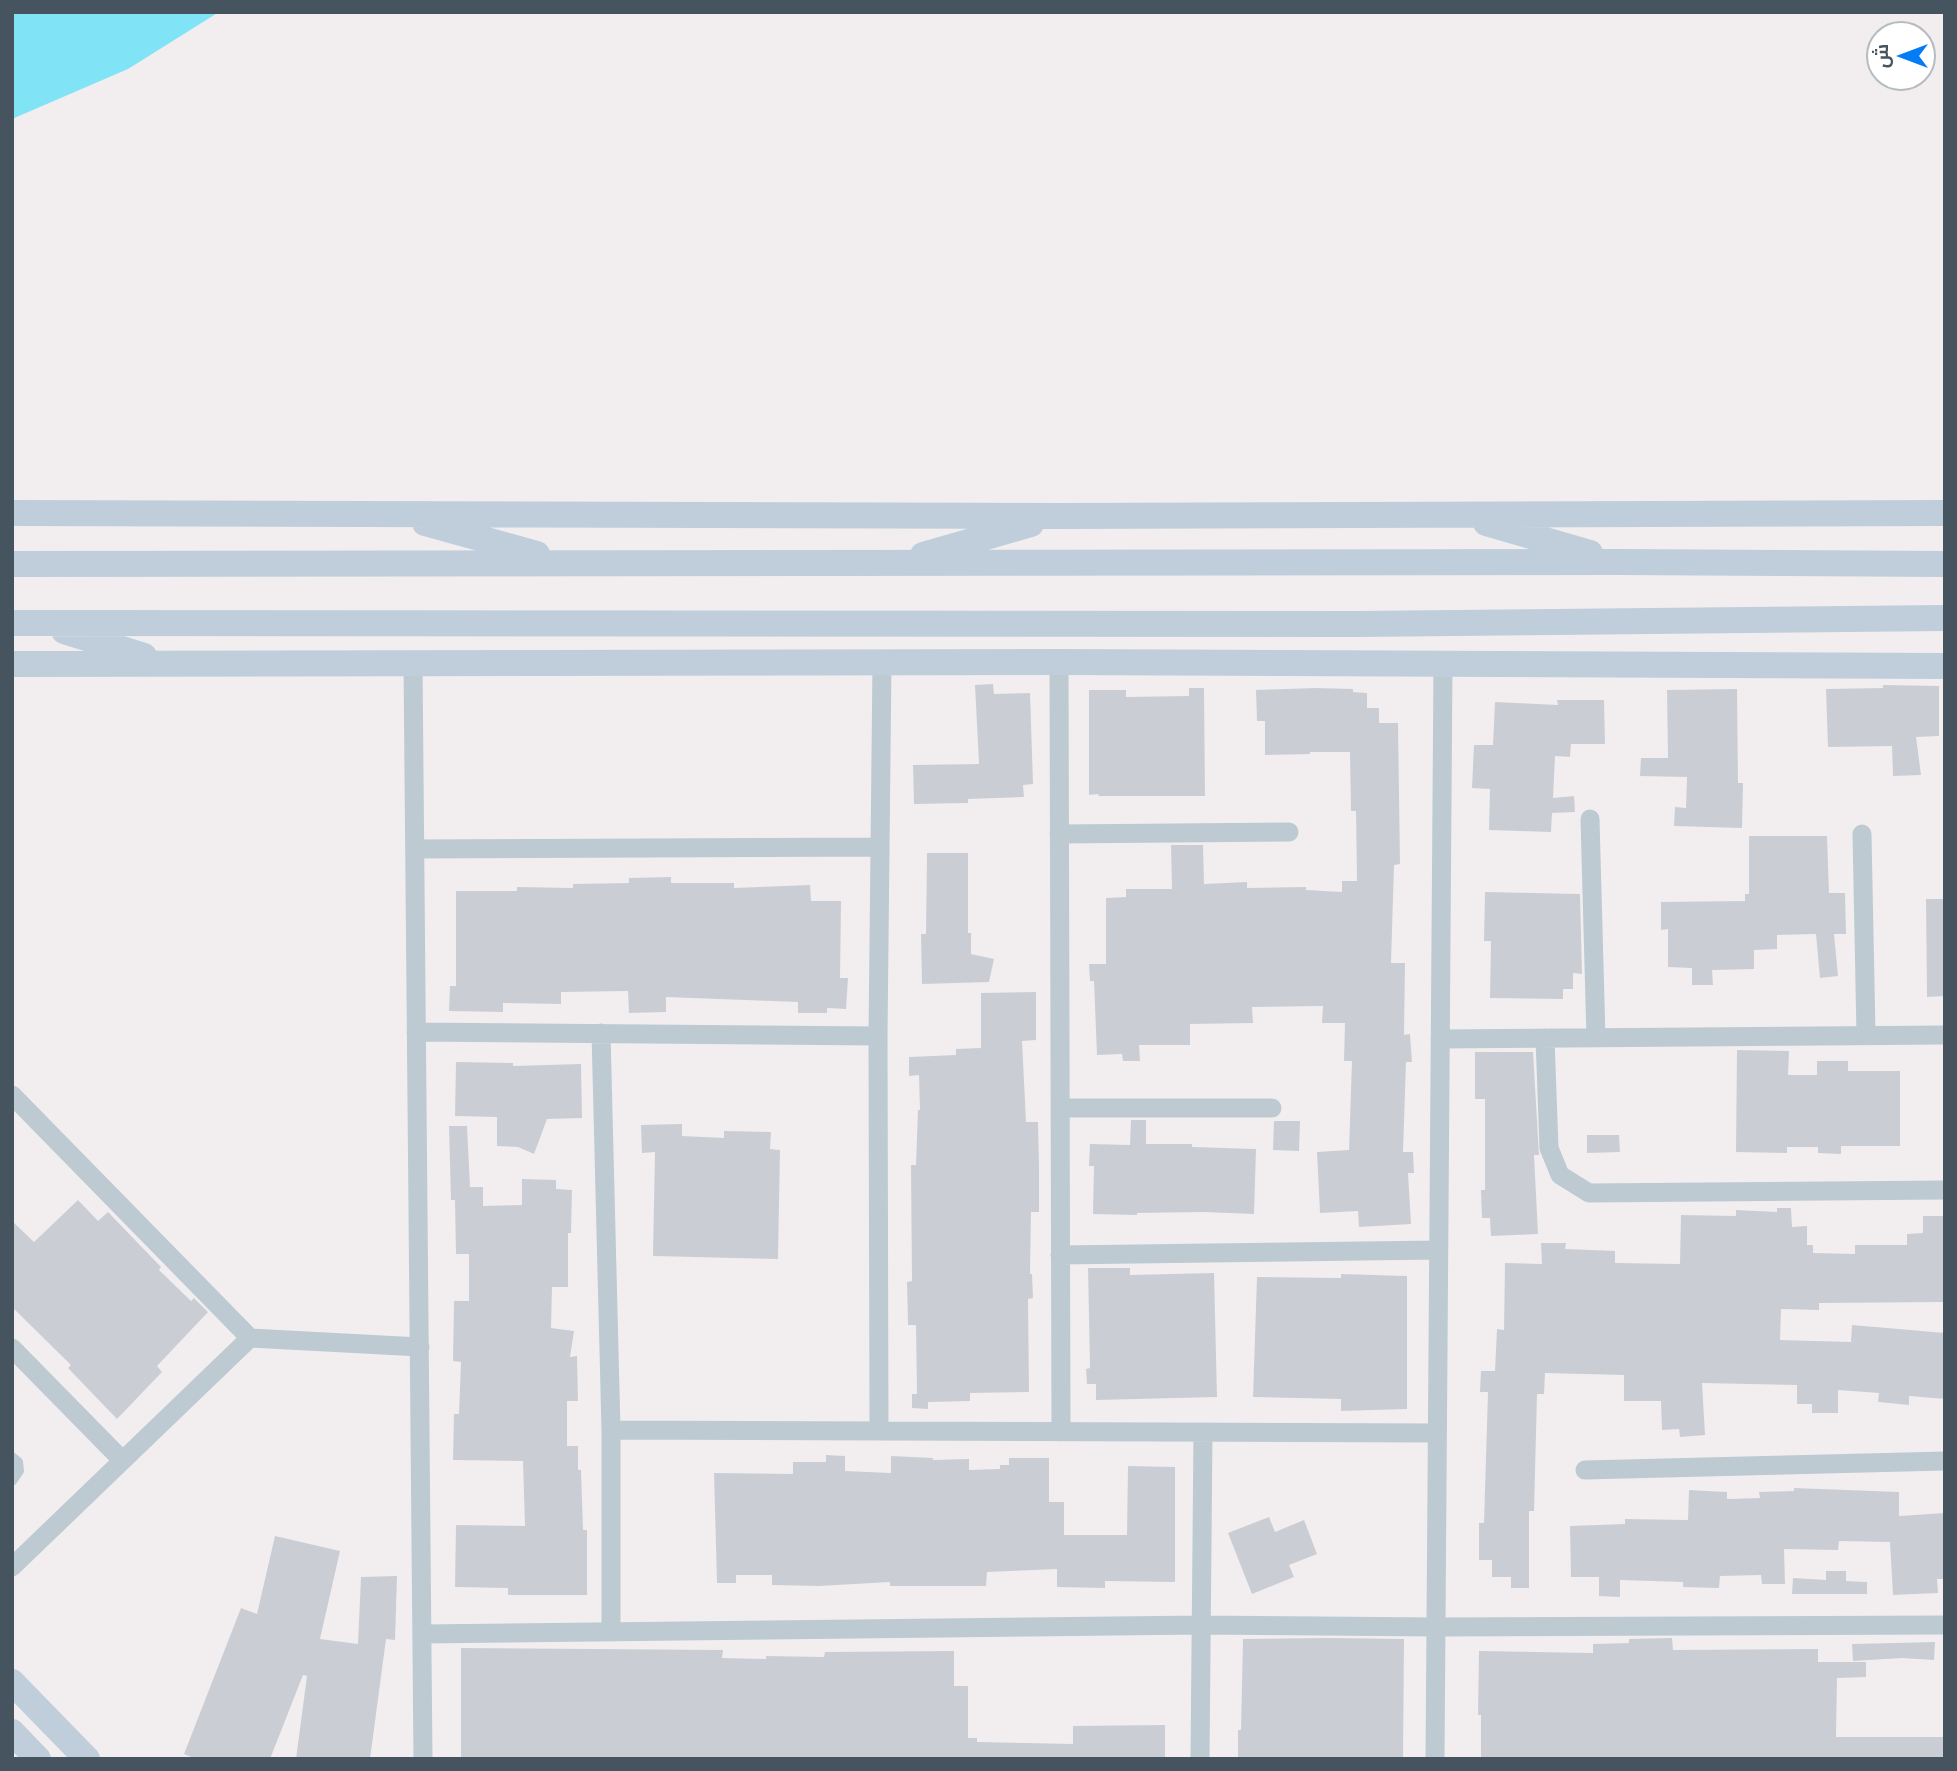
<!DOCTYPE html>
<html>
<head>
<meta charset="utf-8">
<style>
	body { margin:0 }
	#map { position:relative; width:1957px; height:1771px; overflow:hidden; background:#f2eeef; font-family:"Fira Sans",Cairo,sans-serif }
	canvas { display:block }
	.frame { position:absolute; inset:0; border:14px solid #45545e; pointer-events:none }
	.north { position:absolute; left:1866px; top:21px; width:70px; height:70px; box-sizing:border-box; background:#fff; border:2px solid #b5bbbf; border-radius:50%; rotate:270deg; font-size:19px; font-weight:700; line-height:28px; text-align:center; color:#45545e }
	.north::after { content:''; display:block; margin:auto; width:24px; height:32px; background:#047cf6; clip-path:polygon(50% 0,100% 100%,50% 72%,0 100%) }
</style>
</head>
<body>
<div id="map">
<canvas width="1957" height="1771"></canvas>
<div class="frame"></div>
<div class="north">ش</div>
</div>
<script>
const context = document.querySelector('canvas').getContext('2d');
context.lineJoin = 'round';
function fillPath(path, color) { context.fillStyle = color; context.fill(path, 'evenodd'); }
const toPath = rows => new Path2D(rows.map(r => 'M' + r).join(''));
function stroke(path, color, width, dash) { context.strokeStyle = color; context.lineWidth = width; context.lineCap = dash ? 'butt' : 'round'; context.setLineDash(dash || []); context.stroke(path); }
fillPath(toPath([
	[12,12,219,12,128,69,12,119]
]), '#80e4f6');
fillPath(toPath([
	[993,684,994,694,1030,693,1033,784,1023,785,1024,797,968,799,968,803,914,804,913,765,979,764,975,685],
	[1883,685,1939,686,1939,736,1916,737,1921,775,1893,776,1892,746,1828,747,1826,689,1883,688],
	[1189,688,1204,688,1205,796,1099,796,1098,794,1089,795,1089,690,1126,690,1126,697,1189,696],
	[1316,688,1353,689,1353,692,1367,693,1367,708,1379,708,1379,723,1398,723,1400,864,1394,865,1391,963,1405,963,1404,1035,1410,1034,1412,1062,1406,1062,1403,1152,1413,1152,1414,1173,1408,1173,1411,1224,1359,1227,1358,1211,1320,1213,1317,1152,1349,1150,1352,1061,1344,1061,1345,1023,1322,1023,1323,1006,1252,1007,1253,1023,1190,1024,1190,1045,1139,1045,1140,1061,1123,1061,1122,1054,1097,1055,1094,981,1090,981,1089,964,1106,964,1106,898,1126,897,1126,889,1172,889,1171,845,1203,845,1204,884,1247,882,1247,888,1306,887,1306,890,1342,892,1342,881,1357,881,1356,811,1351,811,1350,752,1310,752,1310,754,1265,755,1265,721,1257,721,1256,690],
	[1737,689,1738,783,1743,783,1742,828,1674,826,1675,807,1686,808,1687,777,1640,776,1641,758,1668,758,1667,690],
	[1557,700,1604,700,1605,744,1571,744,1570,757,1555,756,1553,798,1574,796,1575,812,1552,813,1551,832,1489,830,1490,789,1472,788,1474,745,1493,745,1495,702,1558,705],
	[1749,836,1827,836,1829,893,1845,893,1846,934,1834,934,1838,976,1820,978,1816,934,1777,935,1777,949,1754,950,1754,969,1712,970,1713,985,1692,985,1692,968,1668,967,1668,929,1661,930,1661,902,1745,901,1745,894,1749,894],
	[927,853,968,853,968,933,971,933,971,954,994,959,989,982,922,984,921,934,926,934],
	[671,877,671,883,734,883,734,888,810,885,811,901,841,901,840,978,848,978,846,1009,827,1008,827,1013,798,1013,798,1002,666,997,666,1012,629,1013,628,991,561,992,561,1004,503,1003,503,1012,449,1011,450,986,456,986,456,891,517,891,517,887,573,888,573,884,629,883,629,878],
	[1485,892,1580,894,1582,974,1573,973,1573,989,1563,989,1563,999,1490,998,1491,941,1484,941],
	[1926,899,1945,899,1945,996,1927,997],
	[1036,992,1036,1040,1022,1041,1026,1122,1038,1122,1039,1166,1039,1212,1031,1212,1030,1274,1032,1274,1033,1298,1028,1299,1029,1392,970,1393,970,1401,928,1402,928,1409,912,1408,912,1394,917,1394,916,1325,908,1325,907,1282,912,1281,911,1165,916,1165,918,1110,920,1110,919,1075,909,1076,909,1057,956,1055,956,1049,981,1048,981,993],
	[1737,1050,1789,1051,1788,1075,1817,1075,1817,1061,1848,1061,1848,1071,1900,1071,1900,1146,1841,1146,1841,1154,1818,1153,1818,1147,1787,1147,1787,1153,1736,1152],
	[1475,1052,1533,1052,1539,1155,1534,1155,1538,1234,1491,1236,1490,1218,1482,1218,1481,1190,1485,1190,1485,1099,1475,1099],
	[456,1062,513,1063,513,1066,581,1064,582,1118,547,1119,534,1154,518,1147,497,1146,497,1117,455,1116],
	[1131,1120,1146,1120,1146,1144,1192,1144,1192,1147,1256,1149,1254,1214,1203,1212,1137,1213,1137,1215,1093,1214,1094,1166,1089,1166,1090,1144,1130,1145],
	[1274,1121,1300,1121,1299,1151,1273,1150],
	[682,1124,682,1136,724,1138,724,1131,771,1132,770,1149,780,1150,778,1259,653,1256,655,1152,642,1153,641,1125],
	[449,1126,467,1126,470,1187,483,1187,483,1206,522,1205,522,1179,556,1180,556,1189,572,1190,571,1233,568,1233,568,1287,552,1287,551,1328,574,1331,570,1357,577,1356,578,1401,567,1401,567,1446,578,1446,578,1470,581,1470,583,1530,587,1530,587,1595,508,1595,508,1588,455,1587,456,1525,525,1526,523,1461,453,1460,454,1414,459,1414,461,1362,453,1361,454,1301,469,1301,469,1254,456,1254,455,1200,451,1200],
	[1587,1135,1619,1135,1620,1152,1587,1153],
	[78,1200,98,1221,108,1212,161,1267,159,1270,191,1301,194,1298,208,1312,157,1366,162,1372,117,1419,68,1368,71,1365,12,1307,12,1221,34,1242],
	[1777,1208,1791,1208,1792,1227,1807,1226,1807,1245,1813,1245,1813,1253,1855,1254,1855,1245,1907,1245,1907,1234,1923,1233,1923,1216,1945,1216,1945,1302,1819,1303,1819,1310,1781,1309,1780,1340,1851,1342,1852,1325,1945,1333,1945,1399,1909,1396,1909,1405,1878,1402,1879,1393,1838,1390,1838,1413,1812,1413,1812,1404,1797,1404,1797,1385,1702,1383,1705,1435,1680,1437,1679,1429,1662,1430,1661,1401,1624,1401,1624,1375,1545,1373,1544,1394,1537,1394,1534,1511,1529,1511,1529,1588,1511,1588,1511,1577,1492,1577,1492,1560,1479,1560,1479,1523,1484,1523,1488,1392,1480,1392,1481,1371,1495,1371,1497,1329,1504,1330,1505,1263,1542,1264,1541,1243,1566,1243,1565,1249,1615,1251,1615,1263,1680,1264,1681,1215,1736,1216,1736,1210,1777,1212],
	[1088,1268,1130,1268,1130,1275,1214,1273,1217,1397,1096,1400,1096,1384,1087,1384,1086,1369,1090,1368],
	[1341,1274,1407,1276,1407,1409,1341,1411,1341,1399,1253,1397,1257,1277,1341,1278],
	[826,1455,845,1456,845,1471,891,1473,891,1456,933,1458,933,1460,969,1459,969,1470,1000,1469,1000,1465,1009,1465,1009,1458,1049,1458,1049,1502,1064,1502,1064,1535,1127,1535,1128,1466,1175,1467,1175,1582,1105,1581,1105,1588,1057,1587,1057,1569,987,1572,986,1586,890,1586,890,1582,819,1586,772,1585,772,1575,736,1575,736,1583,717,1583,714,1473,793,1474,793,1462,826,1462],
	[1794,1488,1899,1492,1899,1516,1945,1513,1945,1579,1937,1579,1938,1593,1893,1595,1890,1542,1839,1541,1838,1550,1784,1549,1785,1584,1762,1584,1761,1575,1720,1576,1719,1588,1683,1587,1683,1582,1620,1580,1620,1597,1599,1596,1599,1577,1571,1577,1570,1526,1625,1524,1625,1519,1688,1520,1689,1490,1727,1492,1727,1499,1760,1498,1759,1492,1794,1491],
	[1269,1517,1275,1532,1304,1520,1317,1554,1289,1565,1294,1577,1252,1594,1228,1533],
	[275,1536,340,1551,320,1639,358,1644,361,1577,397,1576,395,1640,386,1639,370,1759,296,1759,307,1676,303,1675,270,1759,196,1759,184,1754,241,1608,257,1614],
	[1826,1571,1846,1571,1846,1581,1867,1582,1867,1594,1792,1594,1793,1578,1826,1580],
	[1325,1638,1404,1639,1403,1759,1238,1759,1238,1730,1241,1730,1243,1639],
	[1672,1638,1673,1650,1818,1649,1818,1662,1866,1662,1866,1677,1837,1678,1836,1737,1945,1737,1945,1759,1481,1759,1481,1715,1478,1715,1479,1651,1593,1653,1593,1644,1629,1643,1629,1639],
	[1935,1642,1934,1660,1902,1658,1853,1661,1852,1644],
	[461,1648,723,1650,722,1658,766,1659,766,1656,824,1657,825,1652,954,1651,954,1686,968,1686,968,1738,977,1738,977,1742,1073,1744,1073,1726,1165,1725,1165,1759,461,1759]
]), '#caced4');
stroke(toPath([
	[12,1457,18,1462,19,1471,12,1481]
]), '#bdcad2', 10);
stroke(toPath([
	[1059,662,1061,1432],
	[413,663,423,1759],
	[1590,819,1596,1038],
	[1059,834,1289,832],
	[1862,834,1866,1035],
	[415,849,879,847],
	[416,1032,878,1036],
	[601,1033,611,1430,611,1631],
	[1545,1038,1549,1148,1560,1175,1589,1193,1945,1190],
	[1440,1039,1945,1035],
	[12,1095,250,1338],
	[1060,1108,1272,1108],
	[1060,1255,1438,1250],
	[12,1348,122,1460],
	[611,1430,1437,1433],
	[879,1431,878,1036,882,662],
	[1585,1470,1945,1461],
	[12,1567,250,1338,420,1347],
	[422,1634,1201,1625,1437,1627,1945,1625],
	[1200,1759,1203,1432],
	[1435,1759,1443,664]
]), '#bdcad2', 19);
stroke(toPath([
	[12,513,1060,516,1945,513],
	[425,523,537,554],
	[1486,523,1590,553],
	[923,555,1031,524],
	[12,564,1619,562,1945,564],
	[12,623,1357,624,1945,618],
	[64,631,144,656],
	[12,664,1059,662,1945,666],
	[12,1682,87,1759],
	[12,1732,38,1759]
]), '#bfceda', 26);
</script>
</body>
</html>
